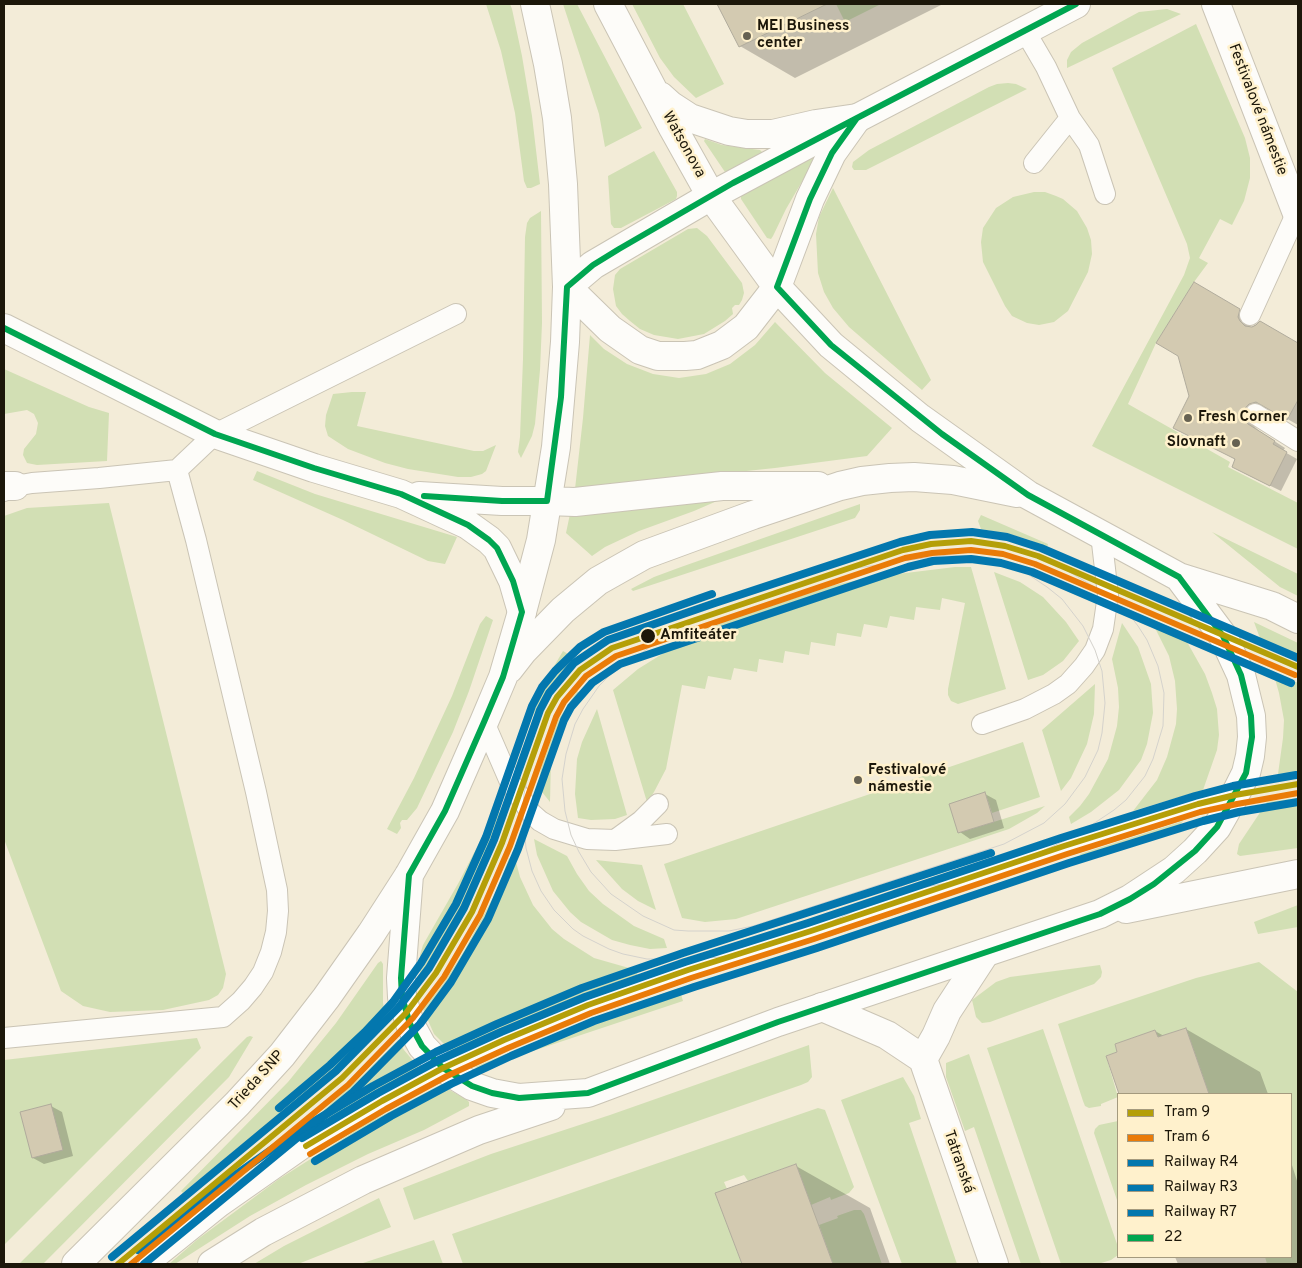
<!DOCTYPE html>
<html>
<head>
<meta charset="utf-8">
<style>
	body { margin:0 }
	#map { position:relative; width:1302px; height:1268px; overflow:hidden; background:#f3ecd8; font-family:Overpass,sans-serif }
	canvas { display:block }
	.frame { position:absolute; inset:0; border:5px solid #1c170a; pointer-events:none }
	.legend { position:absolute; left:1117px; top:1093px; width:175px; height:165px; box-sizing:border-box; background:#fff1cc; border:1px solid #a49a7e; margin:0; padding:6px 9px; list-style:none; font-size:15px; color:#1c170a }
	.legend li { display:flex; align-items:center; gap:10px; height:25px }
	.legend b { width:25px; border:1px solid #a49a7e }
</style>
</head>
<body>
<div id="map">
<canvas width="1302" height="1268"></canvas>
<div class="frame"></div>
<ul class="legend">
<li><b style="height:6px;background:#b49f08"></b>Tram 9</li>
<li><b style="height:6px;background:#ea7b08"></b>Tram 6</li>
<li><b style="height:6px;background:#0377ae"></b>Railway R4</li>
<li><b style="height:6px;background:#0377ae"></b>Railway R3</li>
<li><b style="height:6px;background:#0377ae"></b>Railway R7</li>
<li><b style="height:6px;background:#00a651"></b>22</li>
</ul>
</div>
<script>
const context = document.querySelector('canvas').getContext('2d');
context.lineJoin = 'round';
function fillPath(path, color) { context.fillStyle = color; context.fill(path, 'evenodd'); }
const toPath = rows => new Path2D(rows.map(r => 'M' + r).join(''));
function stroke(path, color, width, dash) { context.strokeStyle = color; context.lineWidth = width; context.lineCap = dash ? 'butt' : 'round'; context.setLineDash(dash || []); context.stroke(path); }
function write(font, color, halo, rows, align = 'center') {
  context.font = font + ' Overpass,sans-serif'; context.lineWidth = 5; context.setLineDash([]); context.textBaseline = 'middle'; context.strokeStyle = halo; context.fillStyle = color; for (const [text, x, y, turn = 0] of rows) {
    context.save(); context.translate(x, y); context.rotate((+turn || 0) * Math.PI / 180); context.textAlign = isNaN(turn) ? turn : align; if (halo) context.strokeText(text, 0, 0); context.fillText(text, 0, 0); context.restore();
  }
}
fillPath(toPath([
	[486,4,510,4,512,9,522,56,532,116,540,184,531,188,527,188,524,181,515,113,501,51],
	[563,4,577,4,642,128,605,147,599,114],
	[632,4,683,4,724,84,696,98,674,77,660,58],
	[836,4,881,4,845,22],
	[1167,9,1181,14,1067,68,1067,60,1071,52,1082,43,1139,12],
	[1196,24,1245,138,1250,158,1250,178,1244,201,1232,225,1220,219,1199,258,1208,263,1194,282,1156,343,1128,404,1230,462,1228,467,1298,503,1298,549,1092,446,1184,275,1190,258,1187,244,1112,68],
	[1008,83,1016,84,1027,89,866,170,854,170,852,167,853,162,869,150,989,87,997,84],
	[705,139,722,145,760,150,762,152,761,155,725,172,704,141],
	[654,151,677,192,677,196,676,199,621,228,614,228,611,224,608,176],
	[810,156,814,157,814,161,786,209,773,236,771,239,767,238,741,199,741,196],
	[833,188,931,380,922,390,849,327,833,308,824,292,818,273,816,234,819,217],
	[1034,192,1045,192,1056,196,1063,199,1077,211,1087,228,1091,240,1092,254,1088,272,1068,311,1054,322,1039,325,1027,323,1012,316,1005,306,983,262,981,242,983,228,996,208,1013,197],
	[541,211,542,323,540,370,535,424,532,436,521,458,518,452,520,437,523,359,525,237,527,223,530,218],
	[697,228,707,236,742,283,744,293,742,300,739,305,735,305,732,308,733,314,725,321,704,334,678,339,654,335,640,329,630,321,622,314,616,306,613,289,615,275,620,269,688,229],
	[775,322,825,373,892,428,867,456,775,468,575,489,583,418,590,335,604,349,627,364,653,374,679,378,706,374,730,364,755,345],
	[4,369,89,407,109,413,107,461,37,465,27,463,23,455,24,449,36,434,38,423,34,414,27,410,4,414],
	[352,392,366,392,357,426,474,451,483,451,496,445,486,471,482,474,471,477,458,477,408,469,385,463,348,449,328,436,325,426,326,415,333,394],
	[257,471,315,494,457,537,445,564,428,561,343,520,253,480],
	[724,498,694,511,639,531,605,547,592,556,566,533,570,514],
	[109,503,226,974,223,988,218,995,209,1000,163,1010,110,1012,83,1006,61,991,4,839,4,516,27,508],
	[860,504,860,510,855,518,633,591,631,589,654,577,681,567],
	[981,515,1048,544,1047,548,1030,540,1012,535,981,529,978,521],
	[1212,532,1298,574,1298,596,1280,587],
	[955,567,971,567,1006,689,958,704,951,701,948,695,948,689,965,603,942,598,940,610,916,607,914,620,890,616,887,628,864,624,861,637,837,633,835,646,811,642,809,655,785,651,783,663,759,659,757,672,734,668,731,680,708,676,705,689,682,685,666,769,654,792,647,802,613,690,638,669,696,633,735,618,834,585,873,577],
	[994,572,1020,582,1043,597,1066,622,1079,641,1063,661,1043,675,1028,680],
	[486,616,493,620,469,691,453,732,417,808,407,820,402,820,400,823,401,828,397,834,387,829,414,778,452,696,480,624],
	[1150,618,1182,633,1205,674,1212,693,1217,709,1219,735,1217,750,1203,790,1133,811,1157,780,1167,757,1176,724,1177,709,1175,681,1169,656],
	[1254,622,1298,643,1298,657,1261,641],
	[1122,623,1138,647,1151,684,1153,713,1147,744,1141,760,1119,790,1091,812,1071,824,1069,817,1080,806,1089,794,1108,759,1117,726,1119,707,1118,688,1112,659],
	[563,651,575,658,549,687,532,717,546,680],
	[1273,672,1298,683,1298,772,1278,774,1283,738,1284,720,1279,693],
	[1095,684,1094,714,1087,744,1071,778,1061,791,1042,730],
	[577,691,579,692,570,705,562,721,555,743,551,759,550,802,538,787,541,768,558,720],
	[597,709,627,815,615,819,591,820,578,818,575,794,577,759,582,742],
	[1023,742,1040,797,992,813,985,792,958,833,1045,806,1037,813,1009,829,736,919,705,922,682,918,664,864],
	[1298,798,1298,848,1240,856,1237,854,1239,844,1267,802],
	[497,811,499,811,500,815,470,890,441,943,420,976,420,955,423,945,459,882,495,812],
	[1183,821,1175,832,1083,862,1080,854],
	[534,839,567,856,577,874,589,891,603,904,634,926,664,939,667,948,650,949,630,945,612,940,581,922,570,912,553,891,537,855],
	[509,858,516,862,520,877,533,905,552,929,564,939,594,958,636,970,638,976,578,997,510,1024,453,1053,434,1034,423,1009,443,984,464,951,496,892],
	[596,860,642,865,656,910,638,901,622,889],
	[1298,905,1298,927,1258,934,1254,922],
	[381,961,383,964,383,1003,386,1016,352,1052,317,1083,183,1193,181,1191,288,1082,336,1023,378,963],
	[1259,962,1298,992,1298,1264,1267,1264,1265,1257,1291,1257,1291,1094,1209,1094,1186,1028,1158,1037,1155,1030,1115,1044,1117,1052,1106,1056,1118,1097,1101,1104,1101,1106,1089,1108,1085,1106,1083,1101,1058,1024,1196,978],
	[1100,965,1102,972,1101,977,1094,984,990,1022,982,1023,976,1017,972,1000,996,982,1010,977],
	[679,988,683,1001,479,1069,475,1067,593,1018],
	[1043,1029,1118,1247,1118,1255,1111,1260,1098,1264,1061,1264,987,1048],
	[250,1036,253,1037,229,1077,43,1264,19,1264,247,1037],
	[197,1038,201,1048,4,1245,4,1060],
	[398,1040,404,1050,420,1069,375,1092,323,1123,279,1152,276,1148,318,1115,362,1076],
	[809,1045,812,1077,808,1082,801,1085,414,1220,403,1188,491,1154,610,1115],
	[969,1054,1041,1264,1021,1264,974,1127,965,1131,946,1077,946,1063],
	[903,1077,914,1096,921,1119,909,1123,957,1264,902,1264,841,1100],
	[440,1085,466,1099,469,1102,469,1106,424,1130,368,1154,306,1185,250,1216,175,1264,169,1264,198,1239,279,1179,366,1124],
	[818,1108,825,1110,854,1187,849,1193,831,1200,830,1197,811,1205,796,1164,748,1181,744,1175,724,1182,727,1189,716,1194,742,1264,463,1264,452,1234],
	[1118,1121,1118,1203,1094,1133,1095,1129,1099,1125],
	[379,1198,391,1227,298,1264,254,1264,284,1246],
	[854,1210,861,1210,864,1214,882,1264,833,1264,819,1225,838,1218,837,1216],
	[434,1240,443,1264,360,1264,369,1261]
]), '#d2dfb4');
fillPath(toPath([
	[719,4,943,4,795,78,740,46],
	[1194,284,1250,316,1249,323,1250,328,1260,322,1298,344,1298,425,1268,408,1260,409,1253,421,1255,427,1259,431,1285,448,1283,451,1297,459,1281,491,1244,473,1191,397],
	[985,794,996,800,1004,828,970,839,960,832],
	[1186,1029,1260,1072,1268,1094,1120,1094,1107,1057,1119,1052,1155,1031,1164,1036],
	[51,1106,62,1112,73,1156,44,1164,33,1158],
	[1291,1162,1298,1184,1298,1264,1178,1264,1175,1257,1291,1257],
	[796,1166,870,1208,890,1264,743,1264,717,1194]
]), '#0003');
const building = toPath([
	[717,4,827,4,739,47,717,4],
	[1194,282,1240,309,1238,317,1240,321,1245,326,1252,327,1256,325,1260,321,1298,343,1298,400,1287,420,1256,402,1249,404,1245,408,1243,413,1244,419,1248,424,1275,441,1273,444,1287,452,1270,486,1232,467,1235,459,1173,428,1189,396,1178,356,1156,343,1194,282],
	[985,792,994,822,958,833,949,804,985,792],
	[1186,1028,1209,1094,1119,1094,1106,1056,1117,1052,1115,1044,1155,1030,1158,1037,1186,1028],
	[51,1104,63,1150,32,1158,20,1112,51,1104],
	[796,1164,833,1264,742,1264,715,1193,796,1164]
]);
fillPath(building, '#d3cab1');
stroke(building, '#b0ab9c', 1);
const service = toPath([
	[1025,31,1046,67,1070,118,1089,145,1105,194],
	[1034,163,1070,118],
	[1250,315,1297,212],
	[1255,414,1298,441],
	[4,491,15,486,32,483,99,478,177,470,215,434,456,314],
	[484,722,510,782,531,813,540,821,554,829,587,839,615,840,667,834],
	[982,724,1025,709,1054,694,1068,684,1084,666,1095,650,1103,629,1108,595,1101,534],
	[615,840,641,821,658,804],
	[4,1038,223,1017,241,1001,253,987,263,972,271,952,276,932,278,911,277,890,256,792,196,540,177,470],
	[149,1264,221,1206,308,1145,417,1082,504,1040,588,1005,688,970,811,931,1064,846,1198,804,1235,795]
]);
const pedestrian = toPath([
	[4,486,15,486]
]);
const minor = toPath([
	[1216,4,1298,216],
	[711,196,823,136,1076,4],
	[4,328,215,434,314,468,401,494,468,525,489,540,497,548,513,581,522,612],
	[419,496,502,501,547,501],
	[822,1007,887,1035,923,1059,994,1264],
	[923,1059,936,1036,947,1011,985,953]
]);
const tertiary = toPath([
	[660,96,670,105,690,118,729,131,747,134,773,134,816,124,857,118],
	[567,287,610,329,640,350,658,356,685,356,697,355,722,345,746,327,777,287,810,199,832,153,857,118],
	[567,287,593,265,711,196],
	[547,501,575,502,722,486,818,486],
	[1179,577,1272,606,1298,619],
	[509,669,523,651,563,610,598,581,644,555,753,515,840,486,862,481,890,478,914,477,953,480,1017,493],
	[409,875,401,978,402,997,410,1024,422,1046,443,1068,472,1086,492,1093,519,1098,588,1093,778,1022,1100,914,1130,899,1174,870,1195,851,1217,827,1235,795,1246,773,1250,756,1252,737,1251,716,1241,675,1223,636,1179,577,1028,495,920,418,831,345,777,287,711,196,673,128,608,4],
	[1126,909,1298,874],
	[76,1264,237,1104,282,1055,326,998,371,934,409,875,445,811,484,722,503,677,522,612,541,540,556,447,565,342,567,287,563,184,557,118,548,64,535,4],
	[212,1264,263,1232,363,1180,479,1130,551,1106]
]);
stroke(service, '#cac4b5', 22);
stroke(pedestrian, '#cac4b5', 30);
stroke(minor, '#cac4b5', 30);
stroke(tertiary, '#cac4b5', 30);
stroke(service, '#fdfcf9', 20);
stroke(pedestrian, '#fdfcf9', 28);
stroke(minor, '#fdfcf9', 28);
stroke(tertiary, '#fdfcf9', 28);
stroke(toPath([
	[718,611,685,625,667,635,609,676,599,686,583,709,575,724,566,754,562,779,565,811,571,835,579,852,591,872,611,894,643,916,674,930,688,931,729,931,753,926,1004,844,1044,823,1065,804,1085,777,1098,750,1102,733,1105,703,1102,671,1095,650,1083,626,1062,599,1047,587,1017,567,977,556,948,555,924,558,857,568,822,577],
	[534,750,524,794,523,817,526,848,532,871,541,891,554,910,573,929,583,936,609,949,623,954,647,959,684,959,722,957,754,949],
	[1023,860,1075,836,1114,810,1126,800,1145,776,1153,759,1163,726,1164,693,1158,666,1147,640,1138,626,1128,613,1108,595,1056,564],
	[896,893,972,878],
	[811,931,848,914,918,878]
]), '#d4d2cc', 1);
stroke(toPath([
	[4,328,215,434,314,468,401,494,468,525,489,540,497,548,513,581,522,612,503,677,484,722,445,811,409,875,401,978,402,997,410,1024,422,1046,443,1068,472,1086,492,1093,519,1098,588,1093,778,1022,1100,914,1130,899,1154,884,1195,851,1217,827,1246,773,1252,737,1251,716,1241,675,1223,636,1179,577,1028,495,942,434,831,345,777,287,810,199,832,153,857,118,1076,4],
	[424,496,502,501,547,501,561,397,567,287,593,265,619,249,733,183,857,118]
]), '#00a651', 6);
stroke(toPath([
	[302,1138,378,1093,439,1060,501,1032,585,997,685,962,808,923,1061,838,1195,796,1233,786,1296,775],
	[112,1257,336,1071,399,1007,429,968,464,908,494,840,540,710,549,693,574,663,608,640,715,603,900,542,930,535,972,532,1007,537,1041,548,1298,658]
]), '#0377ae', 8);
stroke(toPath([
	[315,1161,391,1116,451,1084,511,1056,594,1021,694,987,817,948,1069,863,1203,821,1239,812,1298,802],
	[144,1264,353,1092,420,1024,451,982,488,919,518,849,564,720,571,707,592,683,620,664,908,567,933,561,971,559,1001,563,1032,572,1291,683]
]), '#0377ae', 8);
stroke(toPath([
	[279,1108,330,1065,365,1032,393,1002,421,963,456,904,486,837,532,706,542,687,555,671,580,647,604,632,712,594],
	[138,1250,211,1192,298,1131,373,1086,436,1052,497,1024,582,988,683,953,991,853]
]), '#0377ae', 8);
stroke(toPath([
	[306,1146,382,1101,443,1068,504,1040,588,1005,688,970,811,931,1064,846,1198,804,1235,795,1298,784],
	[118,1264,342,1078,406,1013,436,973,472,912,502,843,548,713,557,697,580,670,612,648,903,550,931,544,971,541,1005,546,1038,556,1298,667]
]), '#b49f08', 6);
stroke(toPath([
	[310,1154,386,1109,447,1076,508,1048,591,1013,691,978,814,939,1067,854,1200,812,1237,804,1298,793],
	[131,1264,348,1085,413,1018,444,977,480,915,510,846,556,717,564,702,586,676,616,656,905,558,932,553,971,550,1003,554,1035,564,1295,675]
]), '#ea7b08', 6);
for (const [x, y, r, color] of [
	[747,36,5,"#676252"],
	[1188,418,5,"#676252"],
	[1236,443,5,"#676252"],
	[648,636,8,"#1c170a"],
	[858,780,5,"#676252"]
]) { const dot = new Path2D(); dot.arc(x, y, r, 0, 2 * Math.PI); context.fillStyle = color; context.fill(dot); stroke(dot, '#fff1cc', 2); }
write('bold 15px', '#1c170a', '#fff1cc', [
	["MEI Business",757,27],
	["center",757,44],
	["Fresh Corner",1198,418],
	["Slovnaft",1226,443,"right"],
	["Festivalové",868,771],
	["námestie",868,788]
], 'left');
write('15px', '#1c170a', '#fff1cc', [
	["Festivalové námestie",1257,110,69],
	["Watsonova",683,145,61],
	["Trieda SNP",257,1081,-48],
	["Tatranská",958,1162,71]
]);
write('bold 15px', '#1c170a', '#fff1cc', [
	["Amfiteáter",660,636]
], 'left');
</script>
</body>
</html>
